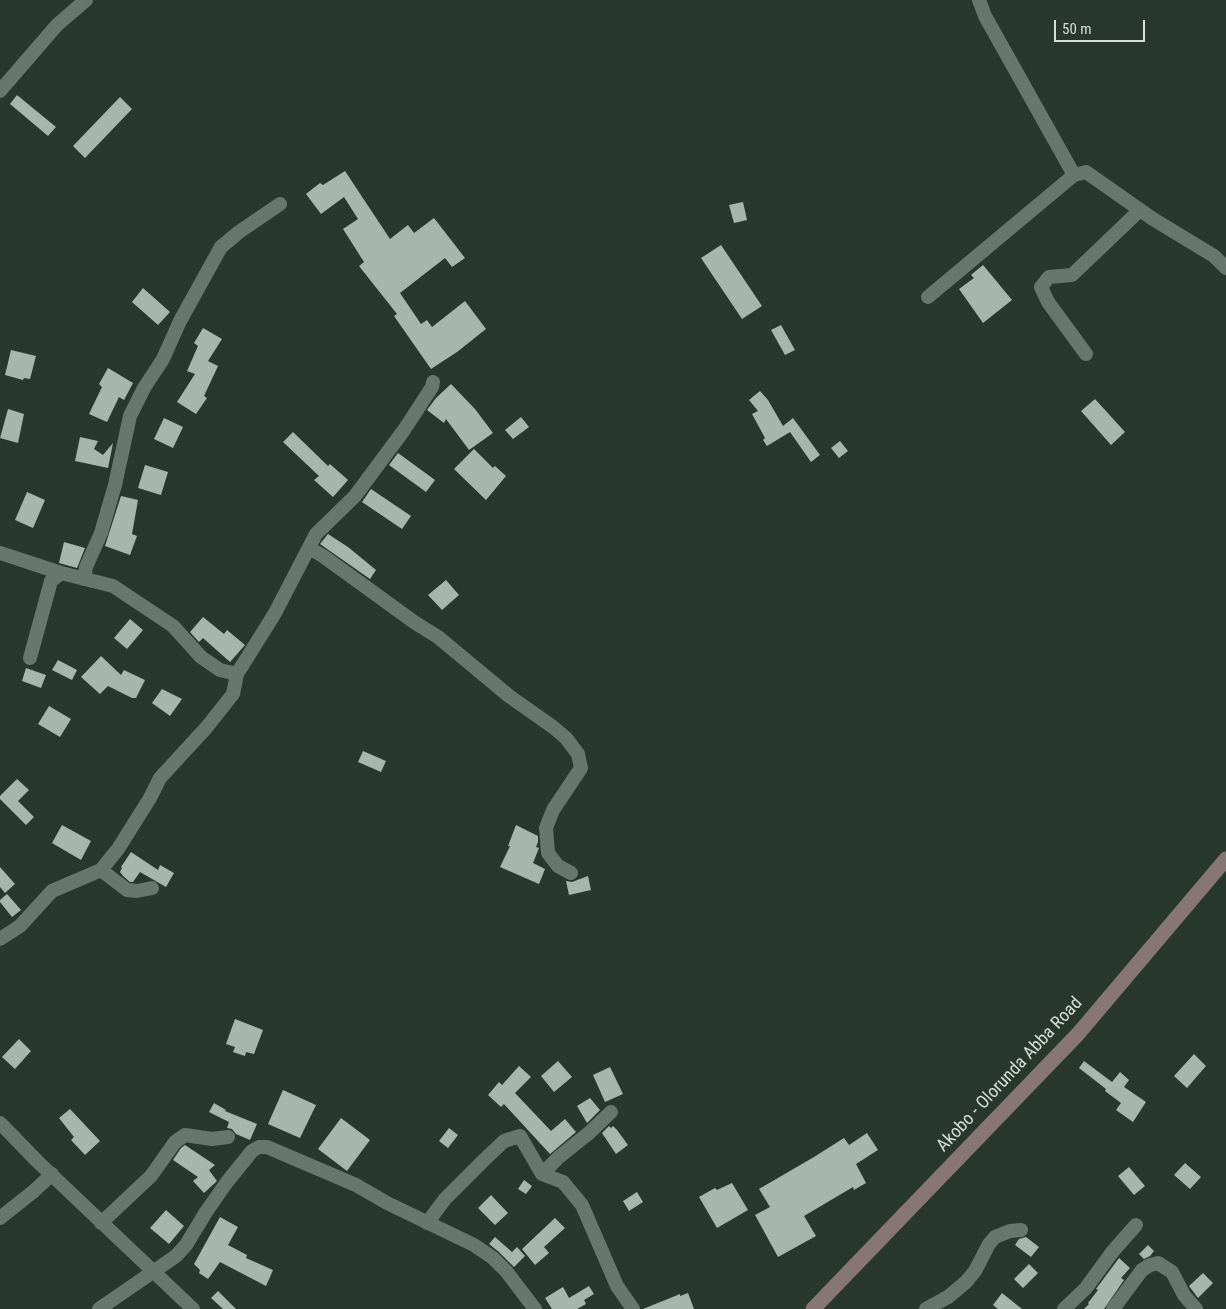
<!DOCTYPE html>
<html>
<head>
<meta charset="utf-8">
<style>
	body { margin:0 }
	#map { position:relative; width:1226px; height:1309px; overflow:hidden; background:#29382f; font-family:"Roboto Condensed",sans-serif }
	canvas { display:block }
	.scale { position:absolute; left:1054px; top:20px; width:91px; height:22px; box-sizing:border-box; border:2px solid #d5dfd9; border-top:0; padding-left:6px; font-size:15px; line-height:18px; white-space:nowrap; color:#d5dfd9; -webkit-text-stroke:4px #29382f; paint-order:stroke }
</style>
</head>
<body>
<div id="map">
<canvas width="1226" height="1309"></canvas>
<div class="scale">50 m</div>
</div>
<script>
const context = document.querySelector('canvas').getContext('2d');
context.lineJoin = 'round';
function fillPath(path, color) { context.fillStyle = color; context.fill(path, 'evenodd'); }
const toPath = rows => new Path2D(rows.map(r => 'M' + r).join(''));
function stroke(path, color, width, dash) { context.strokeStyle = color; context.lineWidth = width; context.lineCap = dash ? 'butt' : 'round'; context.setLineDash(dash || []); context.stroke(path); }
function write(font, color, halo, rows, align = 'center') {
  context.font = font + ' "Roboto Condensed",sans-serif'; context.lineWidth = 5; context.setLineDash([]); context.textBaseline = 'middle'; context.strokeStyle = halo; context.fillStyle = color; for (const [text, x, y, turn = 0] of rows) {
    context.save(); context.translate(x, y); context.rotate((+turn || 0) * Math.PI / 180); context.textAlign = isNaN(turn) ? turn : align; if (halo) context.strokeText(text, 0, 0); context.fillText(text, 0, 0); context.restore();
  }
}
fillPath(toPath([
	[17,95,56,127,48,136,10,104],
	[120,97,132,109,85,158,73,146],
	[345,171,390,239,408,225,414,233,434,218,465,258,452,267,445,258,400,293,421,324,427,320,432,327,465,301,486,329,457,352,431,369,394,316,397,314,359,266,364,262,343,229,358,219,344,197,321,214,306,194,320,183,323,185],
	[743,202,747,220,734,223,729,205],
	[721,245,762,306,742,319,701,258],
	[983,265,1012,300,983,323,959,289,974,278,971,275],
	[143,288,170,312,158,325,132,302],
	[781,325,795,350,785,355,771,330],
	[203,328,222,339,208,361,218,366,204,396,207,398,196,414,177,402,195,374,187,371,198,346,194,343],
	[11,350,36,356,30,379,24,378,23,380,5,375],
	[108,368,133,383,124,400,119,397,107,422,89,414,102,387,99,384],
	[451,384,475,409,493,433,469,450,446,419,444,423,427,410,436,398],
	[760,391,768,400,783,426,793,418,820,455,811,462,790,432,767,446,763,440,765,438,752,414,758,411,749,400],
	[1095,399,1125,432,1111,445,1081,411],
	[8,409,24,414,18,443,0,438],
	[521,417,529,427,513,439,505,430],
	[164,418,183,427,173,448,154,439],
	[293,432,328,466,330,464,348,480,333,497,314,480,319,476,283,442],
	[80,437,98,441,94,449,103,455,113,443,108,468,75,461],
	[840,441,848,451,839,458,831,448],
	[474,449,493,468,495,466,506,476,486,500,454,469],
	[398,453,435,480,426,492,389,465],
	[145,465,168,472,161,495,138,488],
	[371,489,411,516,402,529,362,502],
	[27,492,45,500,33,528,15,520],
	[121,496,138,500,132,534,137,536,130,555,105,546],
	[328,534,348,547,376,570,370,579,320,544],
	[64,542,85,548,77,568,59,563],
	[446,580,459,595,442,610,428,595],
	[203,617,224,634,227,630,245,645,230,662,203,638,199,642,190,632],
	[130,619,143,630,127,649,114,638],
	[101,656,121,675,124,670,145,680,136,698,132,698,108,686,100,694,81,677],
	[58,660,77,670,72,680,52,670],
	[26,668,46,675,41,688,22,681],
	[162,689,182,699,170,716,152,703],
	[49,706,71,719,60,737,38,724],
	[363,751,386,761,381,772,358,762],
	[17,779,29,790,18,801,34,817,26,825,0,799,0,796],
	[62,825,91,841,81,860,52,843],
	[516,825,538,836,538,842,536,847,539,848,533,863,545,869,539,884,500,867,510,846,508,846],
	[131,852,158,870,160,865,174,873,166,887,140,872,133,882,130,882,123,876,120,872,122,868,121,867],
	[0,867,15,884,5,893,0,887],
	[588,876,591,890,569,895,566,881,572,882],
	[7,894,21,910,12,917,0,902,0,900],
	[235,1019,263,1030,254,1054,246,1052,245,1056,233,1052,235,1047,226,1044],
	[19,1039,31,1051,15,1069,2,1057],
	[1194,1054,1206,1066,1187,1088,1174,1076],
	[558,1061,572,1077,554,1092,541,1076],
	[1084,1061,1112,1082,1120,1072,1129,1080,1124,1087,1146,1102,1133,1122,1116,1110,1121,1103,1105,1091,1106,1089,1079,1068],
	[519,1066,531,1077,515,1093,551,1131,565,1119,576,1132,550,1154,504,1104,501,1107,488,1095,499,1082,502,1085],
	[610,1067,623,1094,605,1102,593,1075],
	[283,1090,316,1105,300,1138,268,1124],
	[590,1098,600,1110,587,1123,577,1106],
	[214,1103,226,1110,225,1111,257,1124,250,1140,236,1134,232,1129,227,1128,229,1122,209,1112],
	[70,1109,100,1141,85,1155,71,1140,74,1137,59,1118],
	[341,1118,370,1140,347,1171,318,1149],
	[609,1126,611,1128,613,1126,617,1130,628,1145,616,1154,602,1133],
	[449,1128,458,1135,448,1148,439,1141],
	[867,1133,878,1150,856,1164,866,1183,854,1190,853,1187,804,1216,816,1236,778,1257,755,1215,770,1207,759,1189,814,1157,844,1138,849,1145],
	[185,1145,215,1165,209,1170,217,1181,204,1193,193,1181,198,1177,173,1160,181,1148],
	[1185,1163,1201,1177,1190,1189,1174,1175],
	[1129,1167,1145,1186,1134,1195,1118,1176],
	[524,1180,532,1186,526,1194,518,1189],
	[732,1183,748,1210,717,1228,699,1197,715,1188,717,1190],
	[637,1192,643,1202,629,1211,623,1201],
	[491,1195,508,1213,495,1225,478,1208],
	[166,1210,184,1226,169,1244,150,1228],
	[220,1217,238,1227,228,1245,247,1255,246,1258,273,1270,266,1286,220,1262,208,1279,199,1273,200,1270,194,1264],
	[555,1218,565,1228,544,1247,549,1253,535,1265,522,1249],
	[495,1237,512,1252,517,1247,525,1256,514,1267,499,1252,489,1244],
	[1026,1237,1039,1247,1031,1257,1015,1245,1019,1239],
	[1148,1245,1154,1251,1150,1256,1144,1259,1139,1254],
	[1119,1258,1130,1268,1121,1278,1124,1280,1104,1309,1084,1309,1089,1304,1088,1303,1098,1290,1096,1289],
	[1029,1264,1038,1273,1023,1288,1014,1279],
	[1203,1273,1213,1283,1198,1298,1189,1286],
	[589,1286,594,1294,584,1300,586,1304,577,1309,552,1309,545,1298,563,1287,569,1298],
	[218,1291,236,1309,223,1309,211,1298],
	[688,1293,694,1309,643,1309,680,1294,680,1296],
	[1002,1293,1022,1309,998,1309,993,1305]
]), '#a5b7ac');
stroke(toPath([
	[0,91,57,25,86,0],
	[1074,175,1086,172,1153,219,1214,256,1226,268],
	[928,297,1074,175,985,16,979,0],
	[1086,354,1048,302,1041,287,1049,277,1072,275,1140,210],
	[309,548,323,556,414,622,438,637,509,696,553,727,566,738,578,754,581,768,553,810,546,828,548,853,558,866,571,873],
	[0,553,61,573],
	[84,579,86,567,101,533,115,485,130,416,144,388,163,359,180,321,221,247,239,232,280,204],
	[30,658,51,581,61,573,113,586,173,626,201,657,220,670,237,674],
	[101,870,127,890,137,891,152,888],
	[0,939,20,926,52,891,101,870,118,849,150,798,160,778,206,728,233,694,237,674,275,613,316,534,355,496,404,430,432,387,433,382],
	[0,1123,37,1161,193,1309],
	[542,1174,559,1157,589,1133,611,1112],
	[0,1218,34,1191,52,1174],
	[101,1223,151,1176,175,1142,185,1135,212,1139,228,1137],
	[427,1223,445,1199,483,1161,504,1141,520,1136,542,1174,563,1182,582,1205,617,1286,633,1309],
	[99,1309,176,1256,186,1245,206,1212,227,1182,252,1151,259,1147,267,1147,356,1185,387,1203,474,1245,493,1258,506,1271,535,1309],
	[926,1309,948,1297,966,1282,975,1271,989,1244,995,1237,1010,1231,1021,1230],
	[1064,1309,1086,1288,1113,1251,1136,1225],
	[1113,1309,1142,1270,1150,1265,1158,1263,1172,1272,1184,1295,1196,1309]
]), '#66776d', 14);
stroke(toPath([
	[813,1309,1078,1034,1226,859]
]), '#887576', 15);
write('18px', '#d5dfd9', '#29382f', [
	["Akobo - Olorunda Abba Road",1010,1075,-47]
]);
</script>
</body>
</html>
